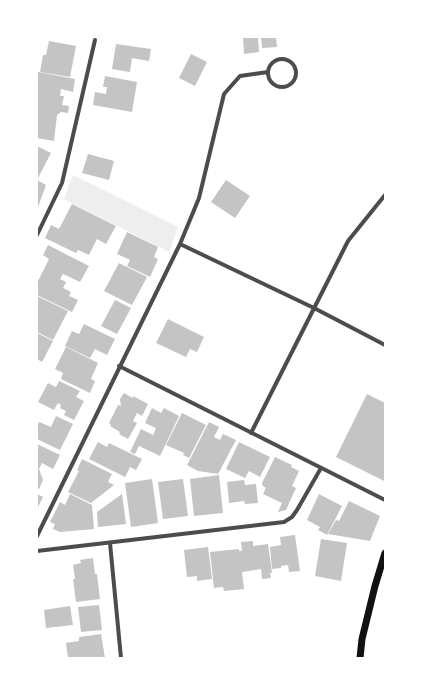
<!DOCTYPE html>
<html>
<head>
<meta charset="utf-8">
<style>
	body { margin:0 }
	#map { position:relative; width:422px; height:695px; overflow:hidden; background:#fff; font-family:Cabin,sans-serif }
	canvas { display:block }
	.frame { position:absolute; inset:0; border:38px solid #fff; pointer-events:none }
</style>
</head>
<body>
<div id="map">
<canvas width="422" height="695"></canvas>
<div class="frame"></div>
</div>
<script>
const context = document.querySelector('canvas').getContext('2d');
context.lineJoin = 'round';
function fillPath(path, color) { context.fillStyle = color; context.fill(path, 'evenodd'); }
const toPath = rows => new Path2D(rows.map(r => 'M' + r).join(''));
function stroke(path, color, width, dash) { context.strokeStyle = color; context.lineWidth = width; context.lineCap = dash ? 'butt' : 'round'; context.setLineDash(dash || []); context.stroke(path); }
fillPath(toPath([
	[73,175,178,227,169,252,64,199]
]), '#eee');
fillPath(toPath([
	[243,37,258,37,259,52,244,54],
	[261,37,276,37,277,47,262,48],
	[49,41,76,46,70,77,40,72,43,55,46,55],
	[116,44,151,49,149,61,132,58,130,72,112,69],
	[191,54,207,62,195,86,179,78],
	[38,72,75,79,73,92,61,89,60,96,64,96,62,105,69,106,68,113,61,112,57,115,54,141,37,138],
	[105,76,137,82,132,112,93,105,95,92,106,94,107,87,103,87],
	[37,146,51,153,37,180],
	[88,154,114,161,109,180,82,173],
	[37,180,46,185,37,210],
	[226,180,250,196,235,218,211,202],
	[72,204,116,226,106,244,97,239,89,255,78,250,76,253,45,238,51,225,59,229],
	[127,232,158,247,154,257,158,259,150,277,127,266,130,260,117,254],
	[48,245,89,266,80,282,63,274,60,279,66,282,63,288,71,292,69,296,78,300,72,312,37,295,37,283,49,259,43,255],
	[119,263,147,277,132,305,104,291],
	[37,296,68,311,53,340,37,332],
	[115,300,131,308,117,334,101,326],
	[168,319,204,337,197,352,190,349,186,357,156,343],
	[84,324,115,339,107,355,95,349,90,358,65,346,72,331,79,334],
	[37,333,53,341,42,362,37,359],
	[66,347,98,363,91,379,95,381,90,393,61,379,63,373,55,369],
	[59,381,80,391,76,397,84,401,74,420,64,415,66,411,60,408,61,405,58,403,54,410,38,402,48,383,56,387],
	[124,393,133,398,133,396,148,404,142,416,137,413,133,421,137,423,128,439,119,434,120,432,110,426,111,424,109,423,118,405,121,406,120,399],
	[367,394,385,403,384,481,336,457],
	[152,408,161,413,164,408,179,416,160,456,139,446,135,454,130,452,141,429,153,435,156,428,145,423],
	[182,413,206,425,189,458,183,455,184,453,166,445],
	[56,416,73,424,60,450,37,439,37,427,39,422,51,427],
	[209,422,219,427,214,437,220,440,223,434,236,440,218,474,198,471,187,465],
	[98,442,107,447,109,443,142,459,136,470,130,467,125,477,89,459],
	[239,442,270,457,260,477,249,471,245,478,226,469],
	[37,444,60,455,53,469,42,463,39,469,43,480,39,489,37,488],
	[275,457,292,465,291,467,299,471,292,486,296,488,286,510,278,512,282,503,263,494,266,488,263,486,262,483],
	[82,459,112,474,108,482,114,485,91,503,68,492,79,471,77,470],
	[219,475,223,513,194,516,190,479],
	[152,479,158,523,131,527,125,483],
	[183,479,188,516,163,519,158,482],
	[244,480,245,485,256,484,258,503,245,504,244,501,229,503,227,482],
	[37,494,43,497,37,509],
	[70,494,92,505,94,529,60,532,53,529,55,524,50,522,60,502,65,505],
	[122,494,126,524,98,527,97,512],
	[319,494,342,506,327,535,318,530,320,527,307,520],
	[349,501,380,516,370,541,328,534,336,520,339,521],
	[295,535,300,571,289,572,288,565,281,566,281,568,272,569,270,547,281,545,280,537],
	[321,539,347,543,341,581,315,576],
	[253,541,253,546,268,544,272,573,270,573,271,578,262,579,261,569,242,572,244,589,224,591,223,587,214,588,210,552,239,549,239,551,242,551,241,542],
	[208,547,212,579,197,581,197,576,187,577,184,550],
	[93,558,95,574,97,574,100,599,76,602,73,579,75,579,73,565,81,563,80,560],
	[99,605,102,630,81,632,78,607],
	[70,606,73,625,46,628,44,610],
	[101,634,105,658,68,658,66,643,79,641,79,637]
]), '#c4c4c4');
stroke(toPath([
	'268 73a14 14 0 1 1 28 0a14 14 0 1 1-28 0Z',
	[37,235,62,183,95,40],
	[180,244,314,308,385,345],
	[119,366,385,500],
	[251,433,348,241,385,195],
	[37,536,180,244,199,198,224,94,240,76,268,72],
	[110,543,121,658],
	[37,551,284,522,292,517,297,510,321,468]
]), '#4c4c4c', 4);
stroke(toPath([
	[360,658,362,639,375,586,385,553]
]), '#111', 7);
</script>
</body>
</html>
